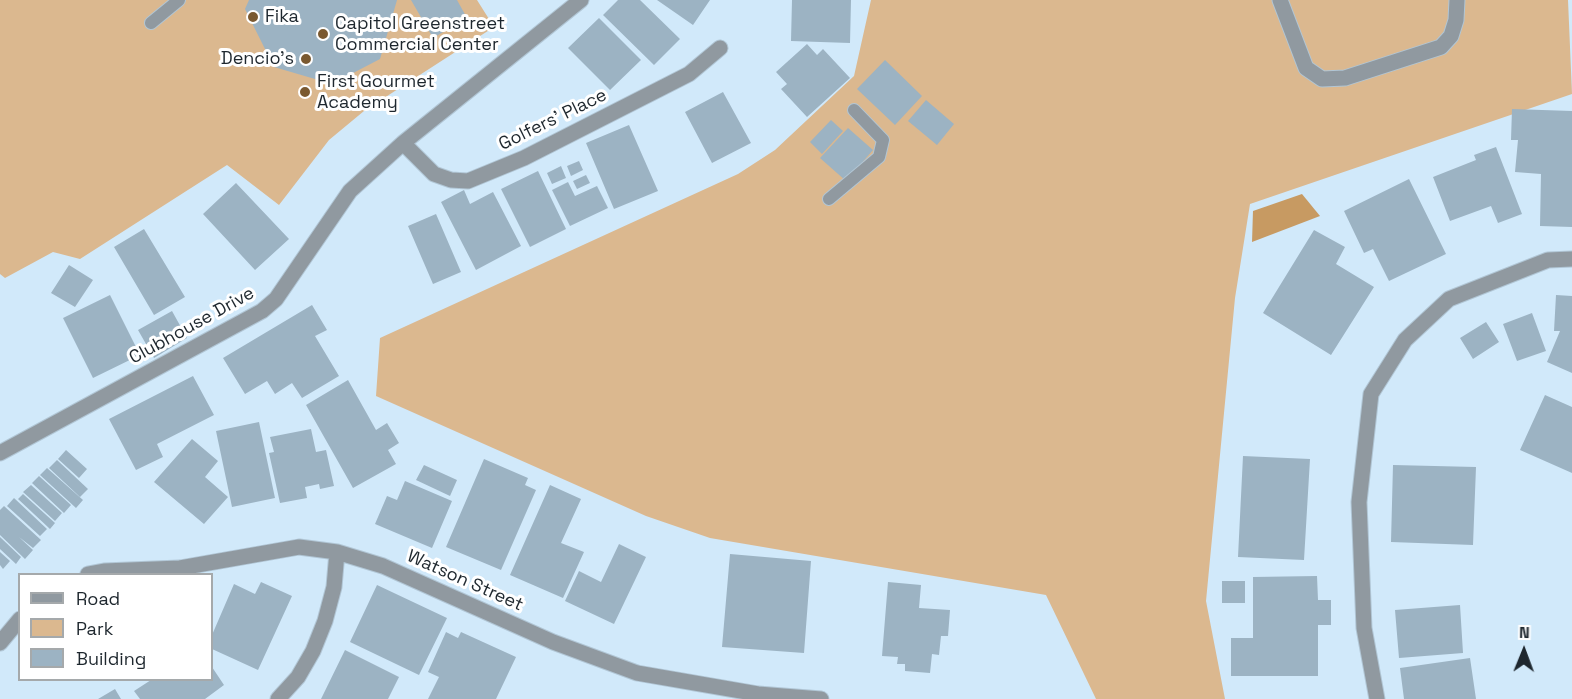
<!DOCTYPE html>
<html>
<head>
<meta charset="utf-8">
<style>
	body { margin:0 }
	#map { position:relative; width:1572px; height:699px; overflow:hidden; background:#d1e9fa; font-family:"Space Grotesk",sans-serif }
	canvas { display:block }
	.legend { position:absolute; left:18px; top:573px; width:195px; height:108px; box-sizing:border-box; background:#fff; border:2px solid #a5a9ab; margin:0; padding:8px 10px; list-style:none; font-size:18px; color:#1e272e }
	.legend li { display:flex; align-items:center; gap:12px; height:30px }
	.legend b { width:30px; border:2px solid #a5a9ab }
	.north { position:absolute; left:1494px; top:621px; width:60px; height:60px; -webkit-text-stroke:4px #fff; paint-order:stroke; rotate:1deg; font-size:16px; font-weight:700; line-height:24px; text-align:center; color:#1e272e }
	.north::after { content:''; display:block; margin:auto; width:21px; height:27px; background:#1e272e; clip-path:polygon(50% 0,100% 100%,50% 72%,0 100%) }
</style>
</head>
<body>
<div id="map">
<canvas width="1572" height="699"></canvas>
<ul class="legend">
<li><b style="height:8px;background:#9099a0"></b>Road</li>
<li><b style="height:16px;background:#dbb88f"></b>Park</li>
<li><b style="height:16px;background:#9cb3c3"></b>Building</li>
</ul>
<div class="north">N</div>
</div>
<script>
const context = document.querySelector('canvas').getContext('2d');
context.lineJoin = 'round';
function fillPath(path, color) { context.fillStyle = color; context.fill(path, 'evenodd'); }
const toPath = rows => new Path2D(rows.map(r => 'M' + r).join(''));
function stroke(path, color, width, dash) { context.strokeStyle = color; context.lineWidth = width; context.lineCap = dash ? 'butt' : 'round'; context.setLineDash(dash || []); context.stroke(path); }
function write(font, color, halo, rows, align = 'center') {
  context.font = font + ' "Space Grotesk",sans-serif'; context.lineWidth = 6; context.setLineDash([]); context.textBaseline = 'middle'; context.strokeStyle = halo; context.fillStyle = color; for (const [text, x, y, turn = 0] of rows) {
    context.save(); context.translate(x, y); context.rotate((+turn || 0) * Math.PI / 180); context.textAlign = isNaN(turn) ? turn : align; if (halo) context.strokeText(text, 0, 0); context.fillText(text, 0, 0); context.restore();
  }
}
fillPath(toPath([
	[0,0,477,0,494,27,364,111,329,140,279,205,227,165,80,259,53,252,5,278,0,274],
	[871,0,1568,0,1572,94,1250,204,1235,298,1206,601,1225,699,1096,699,1046,595,710,538,646,516,376,396,380,338,738,174,775,150,854,76]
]), '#dbb88f');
fillPath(toPath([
	[1302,194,1320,216,1252,242,1253,211]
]), '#c79a62');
fillPath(toPath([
	[249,0,397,0,380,59,332,84,274,67,245,9],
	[411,0,457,0,467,18,433,38],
	[618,0,640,0,680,39,654,65,603,15],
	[657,0,710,0,693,25],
	[792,0,851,0,850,43,791,41],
	[599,18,641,60,610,90,568,48],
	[807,44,817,55,823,49,850,78,807,117,781,89,787,84,776,72],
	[885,60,922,96,895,125,857,89],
	[723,92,751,143,712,163,685,112],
	[926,100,954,124,937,145,908,121],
	[1512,109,1572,111,1572,227,1540,226,1541,174,1515,172,1518,140,1511,140],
	[831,120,843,131,822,154,810,142],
	[629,125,658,191,614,209,586,143],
	[848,128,873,150,846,181,820,158],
	[1496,147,1522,214,1498,223,1491,206,1450,221,1433,177,1476,160,1474,155],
	[579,161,583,170,571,176,567,166],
	[561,166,566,178,552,184,547,173],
	[538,171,566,229,530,247,501,189],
	[586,175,590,183,577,189,573,181],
	[1409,179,1446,254,1389,281,1373,249,1364,253,1344,211],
	[568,182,575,196,597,186,608,208,570,226,552,190],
	[236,183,289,239,255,270,203,214],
	[464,190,470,204,493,192,521,246,476,270,441,202],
	[436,214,461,272,433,284,408,226],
	[144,229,185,297,154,315,114,247],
	[1314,230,1345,247,1336,264,1374,287,1331,355,1263,313],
	[69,265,93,280,75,307,51,293],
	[110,295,140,355,93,378,63,318],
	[1556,295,1572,296,1572,373,1547,362,1560,331,1554,331],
	[312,305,327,330,315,336,339,376,302,398,292,383,275,394,267,381,245,394,223,358],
	[172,311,187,338,154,358,138,330],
	[1532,313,1546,351,1517,361,1503,324],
	[1486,322,1499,342,1473,359,1460,338],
	[193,376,214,415,157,444,163,457,136,470,109,419],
	[348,380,376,430,387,423,399,443,388,450,396,464,353,488,306,405],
	[1545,395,1572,407,1572,473,1520,450],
	[259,422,275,498,232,507,216,431],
	[311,429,316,452,326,450,334,486,320,489,319,484,305,487,307,498,280,503,269,453,274,452,270,437],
	[192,439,218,461,205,477,228,497,204,524,154,482],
	[66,450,87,469,79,478,58,459],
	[1243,456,1310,459,1304,560,1238,557],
	[484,459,528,478,525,485,536,490,501,570,446,547],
	[57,460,88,489,80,497,49,468],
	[424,465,457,480,450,496,416,480],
	[1393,465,1476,467,1473,545,1391,542],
	[47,468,83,500,76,508,40,475],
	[39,476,71,505,64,513,32,483],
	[405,481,452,501,432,548,375,524,387,496,397,500],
	[31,485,62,513,55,521,23,492],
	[550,485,581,499,561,543,584,552,563,598,510,575],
	[23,494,55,523,50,529,18,499],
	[14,498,47,529,40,536,7,506],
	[4,506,41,540,33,548,19,537,33,550,25,559,0,535,0,510],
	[0,537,21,557,16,564,0,549],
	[619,544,646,557,614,624,565,601,579,571,601,582],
	[0,552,10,561,3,569,0,565],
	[730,554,811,561,804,653,722,647],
	[1317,576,1318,600,1331,600,1331,625,1318,625,1318,676,1231,676,1231,638,1253,638,1253,577],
	[1222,581,1245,581,1245,603,1222,603],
	[261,582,292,596,258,670,212,649,212,635,234,584,255,594],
	[888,582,921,585,919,608,950,610,948,636,941,636,939,655,932,654,930,673,905,671,905,664,897,664,898,657,882,656],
	[377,585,447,618,419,675,350,642],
	[1460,605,1463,653,1399,658,1395,610],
	[446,632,458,638,461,632,516,657,496,699,428,699,439,677,428,672],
	[345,650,399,677,388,699,321,699],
	[1470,658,1476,699,1404,699,1400,668],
	[212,667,224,685,205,699,140,699,134,691,151,680,212,680],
	[115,689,121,699,98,699]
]), '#9cb3c3');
const lane = toPath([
	[151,23,179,0],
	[829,199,879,157,883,140,854,110]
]);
const street = toPath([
	[1280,0,1306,68,1322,79,1345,78,1441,47,1451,36,1456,20,1457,0],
	[403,143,434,174,451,180,468,181,524,158,689,74,720,48],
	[0,453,262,311,276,299,350,191,403,143,581,0],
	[88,574,104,571,180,568,299,547,337,552,383,566,553,642,637,673,758,694,821,699],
	[0,643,20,619],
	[278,699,298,677,313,651,325,621,334,587,337,552],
	[1377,699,1364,628,1359,502,1371,394,1405,340,1449,299,1548,260,1572,259]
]);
stroke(lane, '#b1c6d5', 14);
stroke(street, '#b1c6d5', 17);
stroke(lane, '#9099a0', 12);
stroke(street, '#9099a0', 15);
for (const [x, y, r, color] of [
	[253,17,6,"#7a5930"],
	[323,34,6,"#7a5930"],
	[306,59,6,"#7a5930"],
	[305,92,6,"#7a5930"]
]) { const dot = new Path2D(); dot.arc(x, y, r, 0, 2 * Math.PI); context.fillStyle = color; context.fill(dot); stroke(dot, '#fff', 2); }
write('18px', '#1e272e', '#fff', [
	["Fika",265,17],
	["Capitol Greenstreet",335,24],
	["Commercial Center",335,45],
	["Dencio's",294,59,"right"],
	["First Gourmet",317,82],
	["Academy",317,103]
], 'left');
write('18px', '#1e272e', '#fff', [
	["Golfers' Place",553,120,-26],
	["Clubhouse Drive",192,326,-29],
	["Watson Street",465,581,24]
]);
</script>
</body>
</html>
